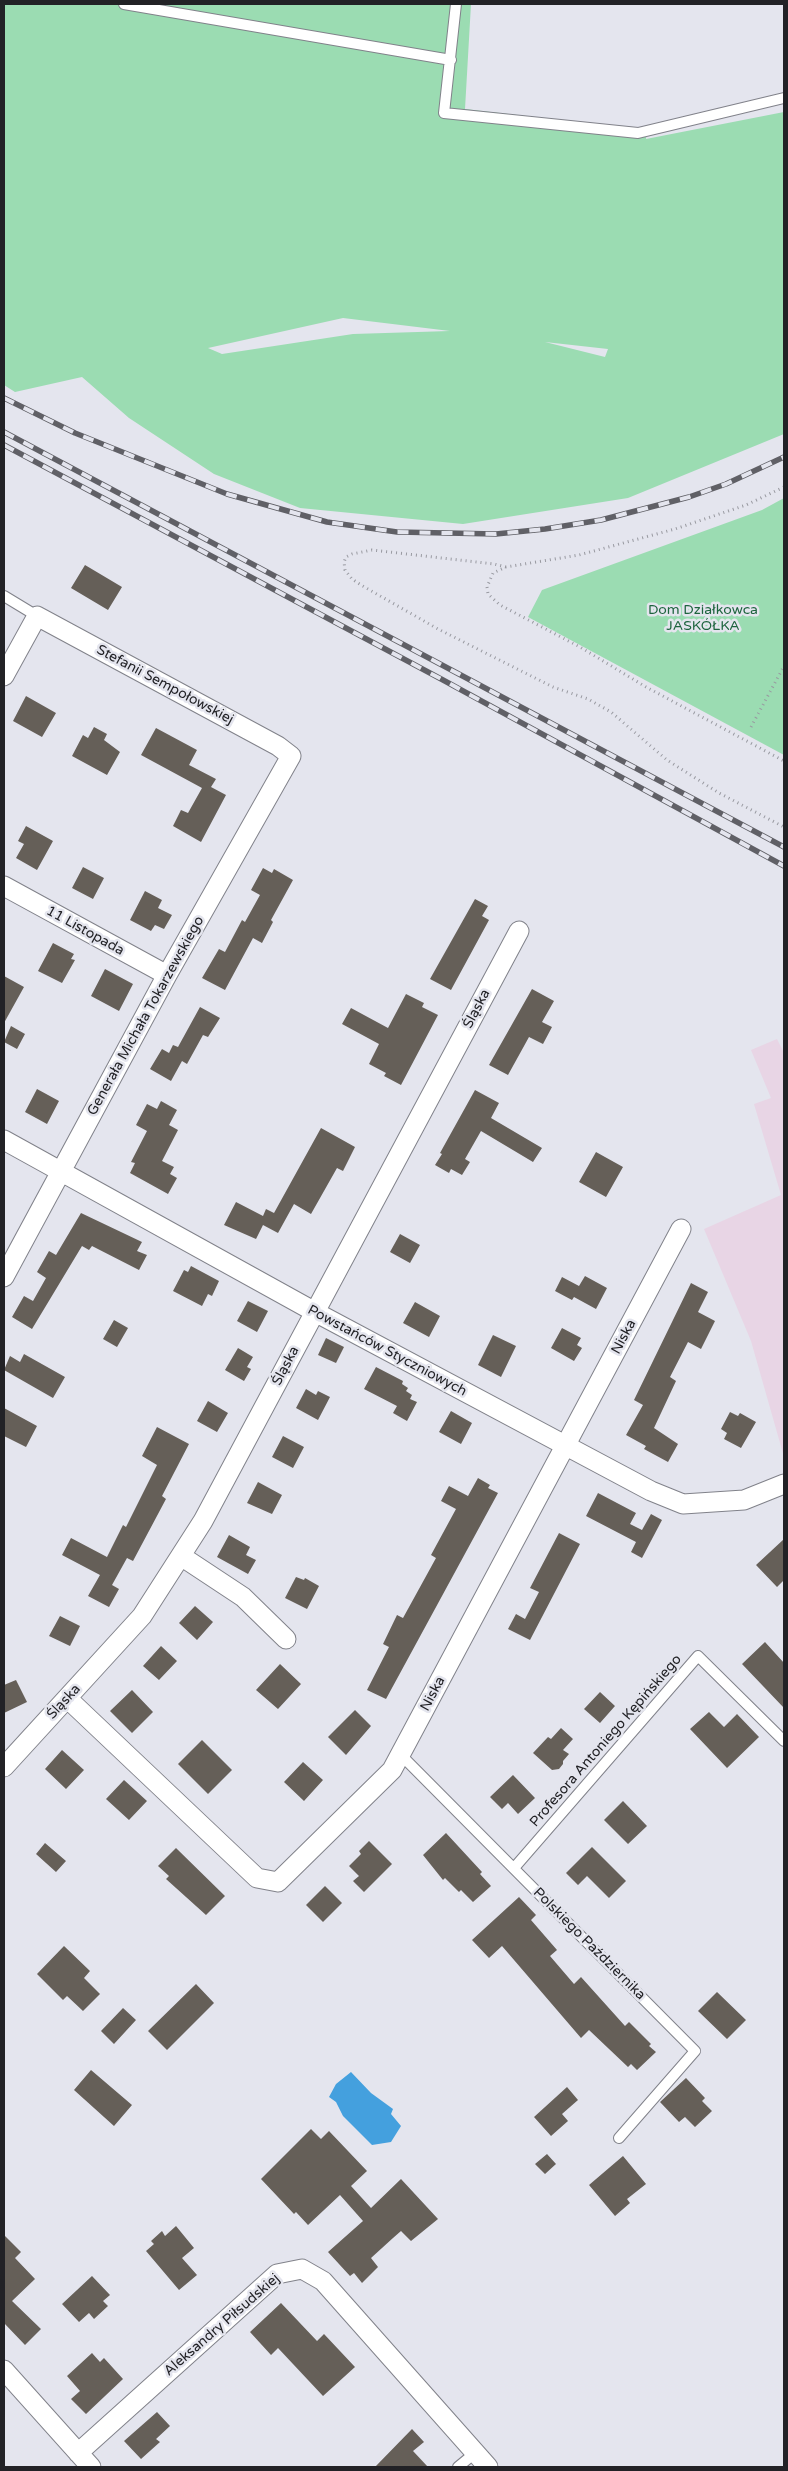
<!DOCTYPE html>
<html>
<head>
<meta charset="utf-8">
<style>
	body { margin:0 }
	#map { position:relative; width:788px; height:2471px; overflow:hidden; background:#e4e5ee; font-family:"Varela Round",sans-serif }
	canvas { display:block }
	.frame { position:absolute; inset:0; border:5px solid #222226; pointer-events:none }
</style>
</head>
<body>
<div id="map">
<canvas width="788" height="2471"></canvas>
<div class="frame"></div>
</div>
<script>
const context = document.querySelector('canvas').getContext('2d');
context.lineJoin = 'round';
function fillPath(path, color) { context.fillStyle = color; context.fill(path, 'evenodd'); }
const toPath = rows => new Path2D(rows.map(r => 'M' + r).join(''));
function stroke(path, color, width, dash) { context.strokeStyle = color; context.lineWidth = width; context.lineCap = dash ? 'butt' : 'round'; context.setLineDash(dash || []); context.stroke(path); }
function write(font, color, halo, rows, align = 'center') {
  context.font = font + ' "Varela Round",sans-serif'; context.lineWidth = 5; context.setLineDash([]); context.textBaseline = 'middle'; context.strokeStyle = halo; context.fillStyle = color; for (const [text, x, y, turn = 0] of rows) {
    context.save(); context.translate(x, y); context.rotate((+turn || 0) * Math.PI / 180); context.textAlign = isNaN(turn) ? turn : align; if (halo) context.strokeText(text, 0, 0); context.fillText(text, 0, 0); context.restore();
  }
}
fillPath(toPath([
	[777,1039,784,1053,784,1457,751,1341,704,1229,781,1195,754,1104,771,1098,751,1050]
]), '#e8d5e5');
fillPath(toPath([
	[4,4,471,4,465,109,647,130,646,139,784,112,784,434,628,498,463,524,300,508,214,474,129,418,82,377,15,392,4,385],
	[343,318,450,331,353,334,222,354,208,348],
	[545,342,608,349,605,357],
	[784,498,784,755,528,617,542,590,762,510]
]), '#9bdcb2');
fillPath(toPath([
	[351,2072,371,2093,393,2109,391,2114,401,2126,391,2142,372,2145,343,2116,336,2102,329,2097,336,2084]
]), '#44a0de');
fillPath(toPath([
	[85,565,122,587,108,610,71,588],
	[26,696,56,713,42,737,13,721],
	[94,727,107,734,104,740,120,752,107,775,72,756,83,735,88,738],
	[156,728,197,750,189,765,216,779,211,787,226,795,201,842,173,826,181,810,188,813,202,788,141,755],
	[26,826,53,841,37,870,16,858,24,844,18,841],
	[83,867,104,878,93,899,72,888],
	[263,868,272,873,274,869,293,880,271,920,273,922,262,943,253,938,225,990,202,978,219,949,225,952,242,920,245,922,260,895,251,890],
	[145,891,162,900,158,908,172,915,164,929,155,925,151,931,130,920],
	[475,899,488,906,482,916,489,920,451,990,430,979],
	[53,943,74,954,71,959,75,960,62,983,38,971],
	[105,969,133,984,119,1011,91,996],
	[4,976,24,987,4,1023],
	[532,989,554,1001,542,1022,552,1027,543,1044,529,1037,508,1075,489,1065],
	[406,994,424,1003,422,1007,438,1015,401,1085,384,1076,386,1073,369,1064,379,1044,342,1024,351,1008,388,1028],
	[200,1007,220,1018,208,1037,203,1035,187,1064,182,1061,171,1081,150,1069,162,1049,169,1053,173,1045,178,1047],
	[11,1026,25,1034,17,1049,4,1042],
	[37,1089,59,1101,47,1124,25,1112],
	[475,1090,499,1103,491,1118,542,1148,533,1162,481,1131,465,1159,470,1162,462,1175,451,1169,449,1173,435,1165,442,1154,440,1153],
	[161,1101,177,1110,169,1125,178,1130,162,1161,174,1167,170,1174,177,1178,168,1194,130,1173,135,1163,131,1162,147,1131,136,1125,147,1104,157,1109],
	[321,1128,355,1147,343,1171,337,1168,311,1214,294,1204,278,1233,263,1225,256,1239,224,1225,236,1202,263,1216,266,1209,274,1213],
	[596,1152,623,1167,606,1197,579,1182],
	[81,1213,142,1242,137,1251,147,1255,139,1270,92,1246,89,1250,82,1246,32,1329,12,1317,24,1296,33,1301,46,1278,37,1272,49,1251,56,1255],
	[400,1234,420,1245,410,1263,390,1252],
	[191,1266,219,1281,212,1296,208,1294,202,1306,173,1291,184,1270,188,1272],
	[585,1276,607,1288,596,1309,574,1297,572,1300,555,1291,562,1277,579,1286],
	[691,1283,708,1292,698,1312,715,1321,701,1349,688,1342,670,1377,676,1381,654,1428,678,1444,668,1462,644,1449,646,1446,626,1435,643,1405,634,1400],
	[248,1301,268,1311,257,1332,237,1321],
	[415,1302,440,1316,429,1337,403,1323],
	[114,1320,128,1328,117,1347,103,1339],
	[562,1328,581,1338,577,1345,582,1348,574,1361,551,1348],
	[493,1335,516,1346,501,1377,478,1365],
	[326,1338,344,1347,336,1363,318,1355],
	[238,1348,253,1357,247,1367,251,1369,244,1381,225,1370],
	[24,1354,65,1377,53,1398,4,1370,10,1356,20,1362],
	[376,1367,403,1381,402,1384,408,1388,406,1391,412,1395,410,1399,417,1402,407,1421,393,1413,397,1406,364,1389],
	[306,1389,316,1395,318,1391,330,1397,318,1420,296,1408],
	[208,1401,228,1413,217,1432,197,1421],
	[4,1408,37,1426,26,1447,4,1436],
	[451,1411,472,1423,461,1444,439,1432],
	[730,1412,738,1416,740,1413,756,1422,741,1448,724,1439,727,1433,721,1429],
	[157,1427,189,1444,162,1496,166,1499,133,1561,127,1558,112,1585,119,1589,109,1607,88,1596,100,1575,62,1555,71,1538,107,1557,123,1525,126,1527,157,1465,142,1456],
	[283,1436,304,1447,293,1468,272,1457],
	[478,1478,490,1485,488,1488,498,1493,386,1699,367,1690,389,1647,383,1644,397,1615,403,1618,436,1558,431,1555,456,1509,441,1501,449,1486,468,1496],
	[258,1482,282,1495,272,1514,247,1503],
	[598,1493,636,1513,630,1524,642,1530,651,1514,662,1520,642,1558,631,1552,636,1542,586,1516],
	[559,1533,580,1544,530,1640,508,1629,516,1614,525,1619,539,1592,530,1588],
	[229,1535,250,1547,246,1555,256,1560,248,1574,217,1557],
	[784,1539,784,1580,777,1587,756,1565],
	[296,1577,304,1580,305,1578,319,1586,307,1609,285,1598],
	[195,1606,213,1622,197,1640,179,1623],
	[60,1616,80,1626,70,1646,49,1636],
	[765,1642,784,1663,784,1708,742,1664],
	[161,1646,177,1661,159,1680,143,1666],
	[280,1664,301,1684,278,1709,256,1690],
	[16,1680,27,1702,4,1713,4,1685],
	[132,1690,153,1712,132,1733,110,1711],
	[600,1692,615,1706,600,1723,584,1709],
	[355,1710,371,1726,346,1755,328,1737],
	[709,1712,724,1727,737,1714,759,1737,727,1768,690,1729],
	[561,1728,573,1739,563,1750,569,1754,563,1761,563,1764,559,1769,552,1770,533,1753,548,1737,551,1739],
	[202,1740,232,1770,208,1794,178,1764],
	[62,1750,84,1770,66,1789,45,1769],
	[303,1762,323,1780,304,1801,284,1782],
	[513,1775,535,1798,518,1814,508,1803,502,1809,490,1797],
	[124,1780,147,1801,129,1820,106,1799],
	[623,1801,647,1826,628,1844,604,1820],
	[446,1833,482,1872,480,1874,491,1886,473,1902,461,1890,459,1892,445,1878,443,1880,423,1855],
	[369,1841,392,1864,364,1892,353,1881,359,1876,349,1866,361,1854,359,1851],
	[45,1843,66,1861,56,1872,36,1854],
	[592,1847,626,1881,609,1898,587,1876,578,1885,566,1873],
	[176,1848,225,1896,206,1915,166,1879,169,1876,158,1866],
	[325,1886,342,1903,323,1922,306,1905],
	[519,1897,536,1915,531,1920,557,1950,550,1956,574,1984,581,1977,625,2026,629,2022,651,2044,649,2046,656,2052,637,2070,631,2064,628,2067,589,2030,581,2038,502,1946,489,1958,472,1940],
	[64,1946,90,1971,84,1978,100,1994,83,2011,67,1996,63,2000,37,1974],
	[196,1984,214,2003,167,2050,148,2031],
	[717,1992,746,2020,727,2039,698,2011],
	[123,2008,136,2020,114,2044,101,2031],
	[91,2070,132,2105,114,2126,74,2090],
	[686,2078,705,2098,702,2101,712,2111,695,2127,685,2117,679,2122,660,2102],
	[567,2087,578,2100,562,2114,568,2121,551,2136,534,2117],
	[311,2129,321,2139,329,2131,367,2171,351,2186,371,2208,401,2179,438,2219,411,2241,401,2231,393,2238,371,2258,378,2267,362,2283,354,2273,350,2276,328,2252,363,2221,340,2195,308,2225,296,2212,294,2214,261,2179],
	[547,2154,556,2164,545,2174,535,2164],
	[623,2156,646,2184,627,2199,630,2203,615,2216,589,2185],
	[176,2226,194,2248,182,2258,197,2275,179,2290,146,2251,154,2244,151,2241,162,2231,165,2236],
	[4,2235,21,2252,15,2258,35,2279,12,2301,41,2329,25,2345,4,2323],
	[92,2276,110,2295,103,2301,108,2306,94,2319,89,2313,79,2322,62,2304],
	[281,2303,317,2341,324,2334,355,2367,323,2396,278,2348,271,2355,250,2332],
	[92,2353,100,2362,104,2358,123,2379,86,2414,71,2399,80,2391,67,2376],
	[157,2412,170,2426,156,2439,160,2442,141,2459,124,2441],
	[412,2429,424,2442,413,2451,428,2467,375,2467]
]), '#655f58');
const service = toPath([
	[124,4,451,60],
	[456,4,444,113,638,133,784,98],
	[4,596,37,616],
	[401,1755,695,2051,619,2138],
	[514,1868,698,1656,784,1741],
	[458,2467,475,2453]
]);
const minor = toPath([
	[4,676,37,616,278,746,291,756,167,975,4,1277],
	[4,886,167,975],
	[4,1140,315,1312,651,1491,683,1504,744,1500,784,1484],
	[181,1556,243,1597,286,1639],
	[68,1699,257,1878,278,1882,392,1770,681,1229],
	[4,1767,142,1616,203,1521,519,931],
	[4,2370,91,2467],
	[78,2453,277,2274,302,2269,323,2281,488,2467]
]);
stroke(service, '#81828a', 12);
stroke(minor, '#81828a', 21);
stroke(toPath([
	[784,487,746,505,675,529,579,555,506,567,493,573,487,587,488,594,500,605,580,647,646,687,784,761],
	[506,567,494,564,372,550,352,554,346,557,344,562,345,570,352,579,361,585,438,629,553,687,588,699,611,712,667,760,719,793,784,827],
	[751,727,784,666]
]), '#9899a0', 3, [1, 4]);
stroke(service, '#fff', 10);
stroke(minor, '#fff', 19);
const rail = toPath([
	[4,398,75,433,227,494,327,522,397,532,496,534,545,529,601,520,689,497,726,484,784,457],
	[4,432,784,847],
	[4,445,443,680,784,866]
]);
stroke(rail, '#606066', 5.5);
stroke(rail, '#e4e5ee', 4, [11]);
write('14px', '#1d643e', '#e4e5ee', [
	["Dom Działkowca",703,610],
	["JASKÓŁKA",703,626]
]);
write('14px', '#222226', '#e4e5ee', [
	["Stefanii Sempołowskiej",165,685,28],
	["11 Listopada",85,931,29],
	["Śląska",477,1009,-62],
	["Generała Michała Tokarzewskiego",146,1016,-61],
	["Niska",624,1337,-62],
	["Powstańców Styczniowych",387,1351,28],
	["Śląska",286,1366,-62],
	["Niska",433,1694,-62],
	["Śląska",64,1702,-47],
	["Profesora Antoniego Kępińskiego",606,1741,-49],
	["Polskiego Października",589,1944,45],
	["Aleksandry Piłsudskiej",222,2325,-41]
]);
</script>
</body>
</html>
